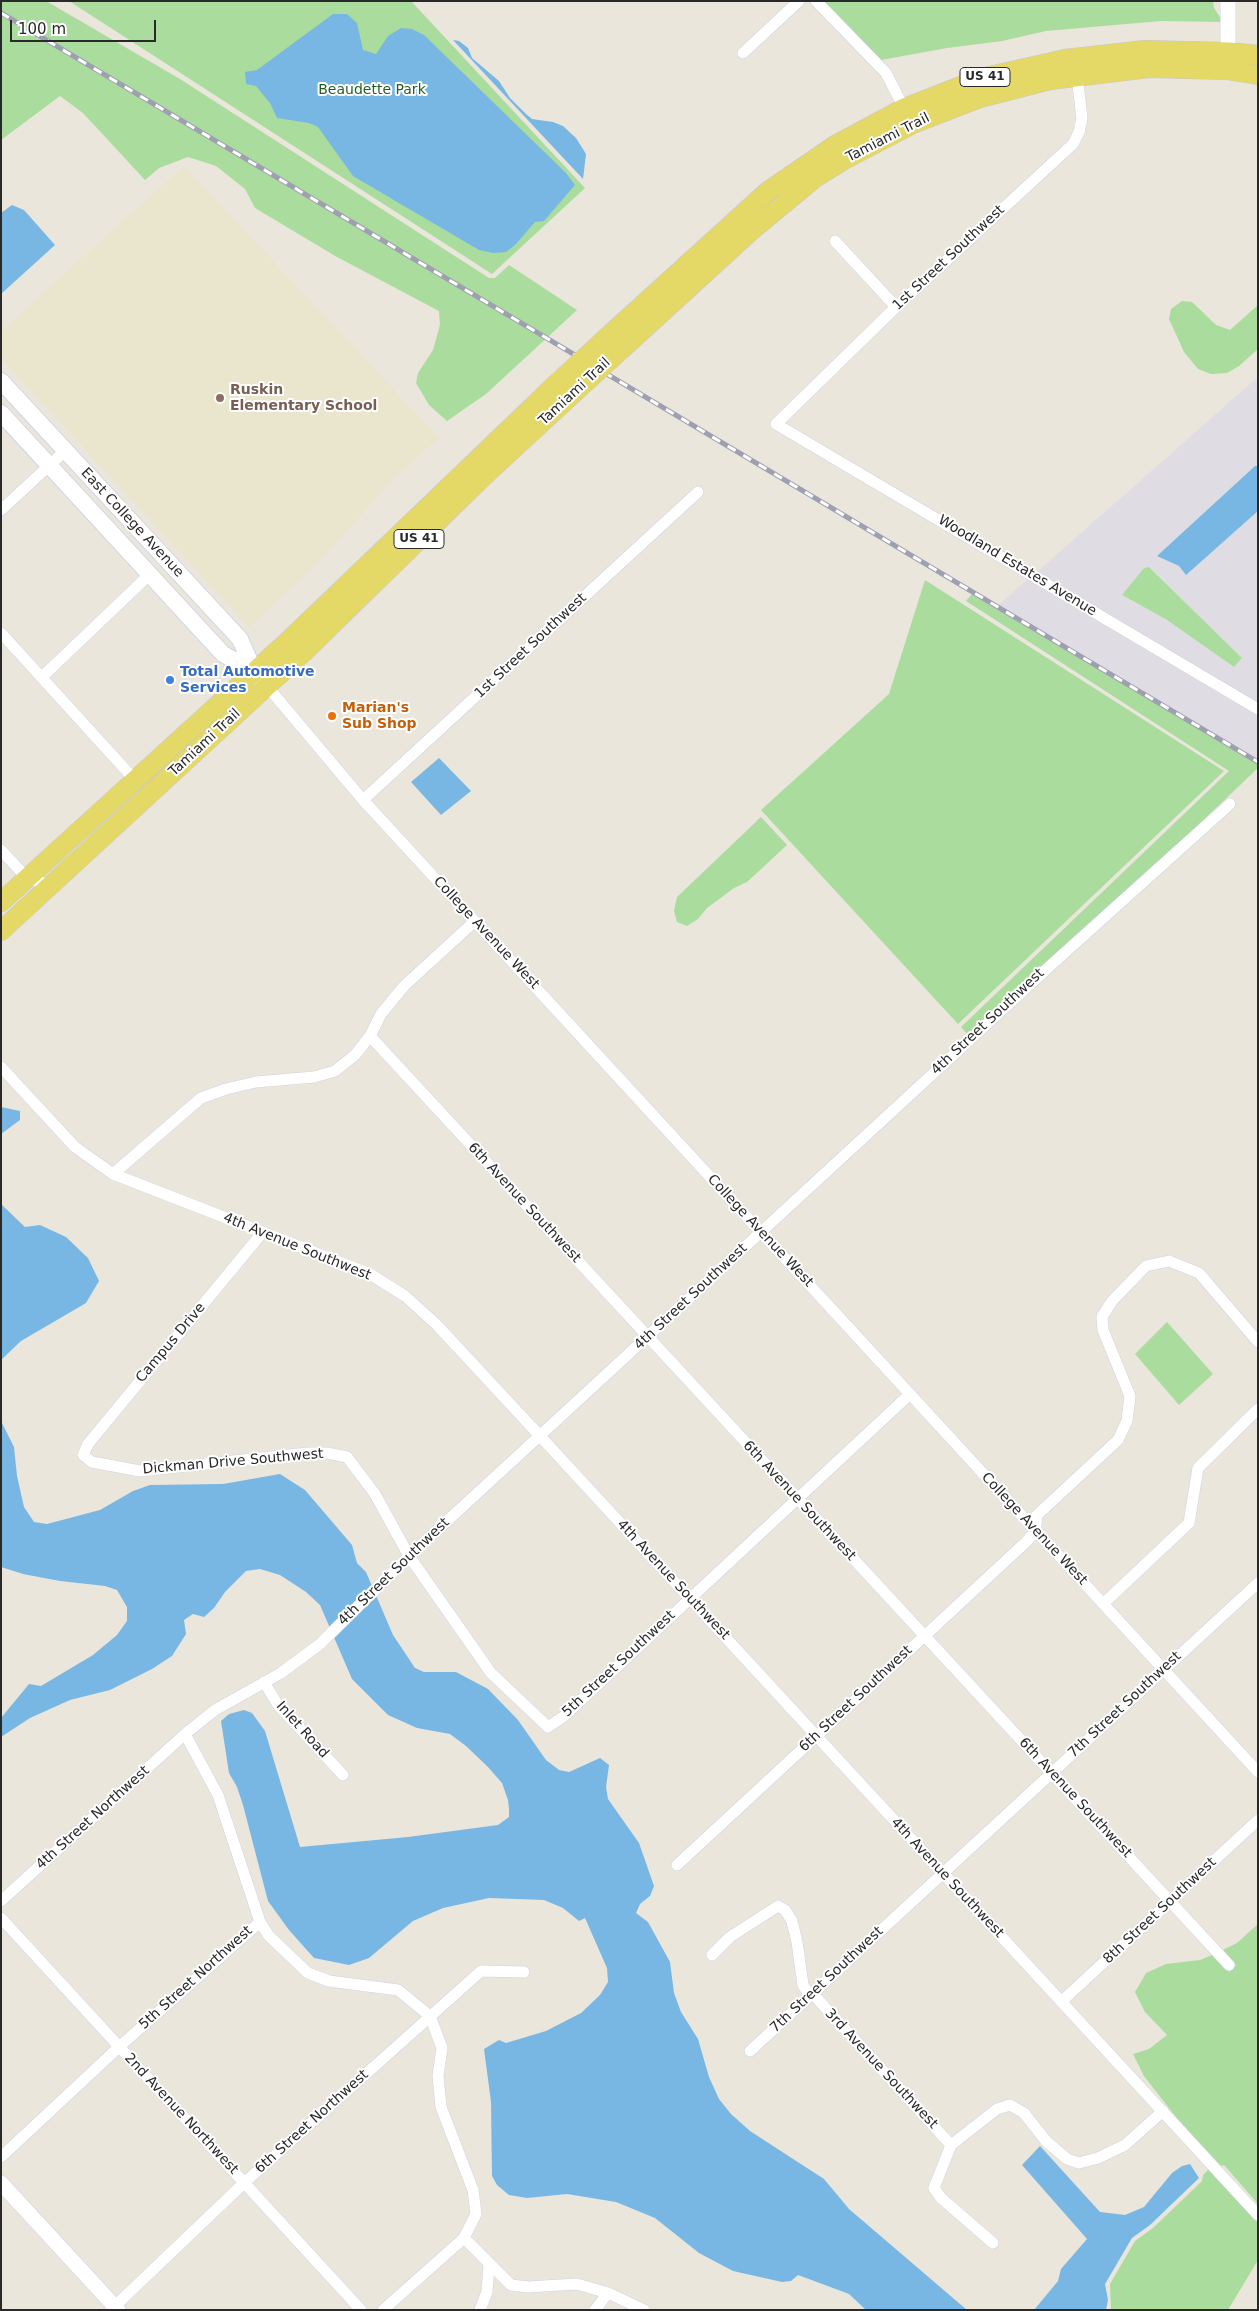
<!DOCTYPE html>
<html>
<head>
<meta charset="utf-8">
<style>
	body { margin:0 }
	#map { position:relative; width:1259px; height:2311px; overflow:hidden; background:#eae6dc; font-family:"DejaVu Sans",sans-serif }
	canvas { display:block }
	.frame { position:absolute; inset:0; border:2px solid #292929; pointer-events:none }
	.scale { position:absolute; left:10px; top:20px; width:146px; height:22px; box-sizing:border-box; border:2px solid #292929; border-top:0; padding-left:6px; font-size:15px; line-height:18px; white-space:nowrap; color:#292929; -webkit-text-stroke:4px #fff; paint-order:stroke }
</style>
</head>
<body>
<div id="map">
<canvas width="1259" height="2311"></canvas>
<div class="frame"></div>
<div class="scale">100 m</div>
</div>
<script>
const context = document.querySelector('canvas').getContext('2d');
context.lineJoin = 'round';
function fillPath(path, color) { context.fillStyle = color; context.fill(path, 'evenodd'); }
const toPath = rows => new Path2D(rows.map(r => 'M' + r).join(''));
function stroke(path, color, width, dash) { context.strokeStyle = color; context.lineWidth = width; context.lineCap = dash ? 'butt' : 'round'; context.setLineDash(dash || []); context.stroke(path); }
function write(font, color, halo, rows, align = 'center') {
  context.font = font + ' "DejaVu Sans",sans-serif'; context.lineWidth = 4; context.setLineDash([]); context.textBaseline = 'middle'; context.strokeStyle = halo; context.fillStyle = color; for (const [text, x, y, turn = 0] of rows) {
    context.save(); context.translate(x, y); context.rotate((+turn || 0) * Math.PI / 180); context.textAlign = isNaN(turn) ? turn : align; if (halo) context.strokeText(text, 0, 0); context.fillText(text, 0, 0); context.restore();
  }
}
fillPath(toPath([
	[1258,377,1258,466,1255,466,1157,556,1179,566,1186,574,1258,511,1258,703,1037,572],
	[1150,567,1242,658,1234,667,1167,620,1122,596,1144,568],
	[1028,579,1258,716,1258,764,995,608]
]), '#dfdce3');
fillPath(toPath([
	[184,166,439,438,393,479,319,562,249,627,1,358,1,331]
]), '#eae5cd');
fillPath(toPath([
	[1,1,46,1,180,79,489,278,495,278,509,265,577,310,486,394,447,421,429,405,416,383,418,373,433,350,440,325,439,311,337,257,255,208,245,189,216,166,188,157,159,168,145,180,83,113,60,96,1,140],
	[69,1,411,1,585,188,492,274],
	[824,1,1213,1,1214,8,1223,22,1161,21,1046,31,1002,41,947,48,881,60],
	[1182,301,1192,302,1216,325,1230,330,1258,305,1258,349,1239,366,1227,373,1211,374,1198,369,1184,352,1169,319,1171,309],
	[1149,567,1242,658,1234,667,1167,620,1122,595,1144,568],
	[925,580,1224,771,958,1024,761,810,889,694],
	[972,594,1258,764,1258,768,1175,847,968,1035,961,1027,1229,771,966,601],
	[761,817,787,845,747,882,734,888,718,900,707,908,698,919,687,926,677,922,674,911,677,897],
	[1167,1322,1213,1374,1179,1405,1135,1354],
	[1258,1924,1258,2204,1224,2165,1221,2166,1176,2117,1144,2076,1133,2054,1149,2049,1167,2035,1145,2012,1135,1992,1146,1973,1166,1964,1200,1960,1212,1955,1229,1972,1236,1965,1223,1950,1237,1943],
	[1209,2169,1258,2223,1258,2260,1228,2310,1111,2310,1110,2284,1135,2241,1153,2228,1202,2181,1203,2175]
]), '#a9dc9d');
fillPath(toPath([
	[333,14,347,14,357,23,363,50,376,54,388,36,401,28,412,29,424,35,566,173,575,185,544,221,535,222,515,245,506,252,493,253,479,250,353,176,318,127,309,123,277,118,270,103,256,86,246,84,245,72,257,70],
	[453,40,459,41,468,48,472,58,499,81,510,98,526,114,532,119,553,122,563,126,576,138,586,154,583,179],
	[12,205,24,210,55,245,1,294,1,213],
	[1255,466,1258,466,1258,511,1186,575,1179,566,1157,556],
	[439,758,471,791,441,815,411,782],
	[1,1107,20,1111,20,1120,1,1134],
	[1,1204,25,1227,40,1225,66,1237,88,1258,99,1281,86,1303,21,1341,1,1360],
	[1,1421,14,1447,17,1476,24,1507,34,1522,47,1524,100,1510,133,1491,150,1485,223,1484,280,1474,305,1490,352,1545,357,1563,366,1572,393,1635,415,1668,424,1672,456,1672,488,1689,518,1720,546,1760,559,1770,569,1772,600,1758,609,1765,606,1787,608,1799,639,1843,654,1886,650,1896,640,1904,636,1913,648,1922,670,1962,674,1993,681,2012,698,2039,709,2077,719,2099,731,2114,750,2131,824,2179,849,2209,967,2310,866,2310,849,2294,798,2275,791,2281,782,2282,733,2271,699,2253,655,2218,616,2202,567,2194,527,2198,509,2195,497,2185,492,2176,491,2102,484,2049,499,2040,506,2043,546,2031,581,2013,600,1995,608,1982,607,1968,585,1918,579,1921,563,1908,544,1900,489,1898,443,1908,413,1921,369,1958,349,1965,314,1958,289,1930,268,1901,243,1805,237,1787,229,1773,221,1721,229,1714,244,1710,252,1713,265,1731,300,1847,408,1837,498,1825,509,1817,509,1809,508,1800,502,1783,488,1767,466,1746,450,1734,417,1728,388,1715,352,1679,320,1605,306,1592,280,1575,260,1569,246,1571,225,1592,214,1608,204,1617,193,1614,184,1620,186,1634,172,1656,152,1669,110,1690,70,1700,30,1718,1,1737,1,1718,29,1684,41,1686,93,1655,117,1635,127,1621,127,1607,117,1590,105,1586,60,1581,23,1574,1,1567],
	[1040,2146,1100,2212,1125,2215,1144,2207,1172,2173,1182,2166,1190,2164,1199,2178,1150,2225,1132,2238,1105,2284,1108,2300,1106,2310,1034,2310,1058,2281,1061,2269,1087,2239,1022,2165]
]), '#78b7e3');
const minor = toPath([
	[816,1,886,73,904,108],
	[743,53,799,1],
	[1077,76,1082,118,1079,132,1073,144,896,307,776,424,1258,709],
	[835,241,896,307],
	[1,510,66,450],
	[1,633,134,779],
	[42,677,149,575],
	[267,686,363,800,1258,1772],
	[363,800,698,492],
	[1,850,27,878,50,885],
	[370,1036,1229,1965],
	[1,1067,75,1147,113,1174,370,1274,405,1296,436,1324,540,1436,1258,2215],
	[113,1174,201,1098,226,1089,256,1082,314,1077,335,1071,355,1055,370,1036,381,1014,404,986,475,921],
	[262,1233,88,1444,83,1455,92,1462,140,1471,308,1453,327,1453,347,1457,375,1494,409,1556,491,1673,548,1727,563,1717,910,1394],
	[1103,1604,1189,1523,1198,1468,1258,1409],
	[264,1682,278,1705,343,1775],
	[185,1734,218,1795,260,1922,269,1936,308,1973,329,1981,398,1990,430,2016,442,2048,438,2076,441,2107,473,2190,476,2214,464,2238,383,2310],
	[677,1865,1026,1542,1035,1532,1037,1515,1118,1440,1127,1421,1130,1396,1103,1330,1102,1317,1112,1301,1146,1266,1169,1261,1199,1273,1258,1342],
	[1,1901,185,1734,215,1710,281,1673,320,1644,409,1556,1050,966,1230,804],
	[1,1918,361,2310],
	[712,1955,730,1937,778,1906,785,1910,792,1921,797,1942,803,1985,810,1996],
	[812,1993,951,2145],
	[1062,2001,1258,1820],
	[750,2051,1258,1583],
	[951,2145,997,2109,1010,2105,1024,2113,1046,2141,1067,2159,1079,2163,1098,2158,1125,2145,1163,2111],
	[951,2145,934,2188,941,2198,993,2243],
	[1,2157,119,2047,260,1922],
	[464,2238,511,2285,528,2287,577,2284,608,2293,644,2310],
	[115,2306,244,2183,481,1971,524,1972],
	[480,2310,487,2292,489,2265],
	[595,2310,608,2293]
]);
const tertiary = toPath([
	[1228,1,1228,62],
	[1,2183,118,2310]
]);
const secondary = toPath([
	[1,381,240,639,254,671,262,681],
	[1,413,223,654,254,671]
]);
const primary = toPath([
	[606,338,768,191,835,145,904,108,981,78,1065,59,1145,50,1229,52,1258,55],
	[622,349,751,231,815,178,844,160,913,124,980,98,1050,80,1149,68,1227,70,1258,75],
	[1,902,287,642,557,383],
	[1,931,303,653,482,478,573,394]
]);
stroke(minor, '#d1d2e1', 12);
stroke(tertiary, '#d1d2e1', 16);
stroke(secondary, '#d1d2e1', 18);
stroke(primary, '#c7c7c7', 20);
stroke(minor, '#fff', 11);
stroke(tertiary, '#fff', 15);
stroke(secondary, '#fff', 16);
stroke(primary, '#e4d967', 19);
const rail = toPath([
	[1,13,1258,762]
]);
stroke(rail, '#9f9fb2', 5);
stroke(rail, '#fff', 3, [9]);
const primaryBridge = toPath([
	[557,383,606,338],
	[573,394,622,349]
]);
stroke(primaryBridge, '#c7c7c7', 20, []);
stroke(primaryBridge, '#e4d967', 19);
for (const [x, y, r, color] of [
	[220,398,5,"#8d6e63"],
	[170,680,5,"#3f7fe0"],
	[332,716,5,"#e8710a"]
]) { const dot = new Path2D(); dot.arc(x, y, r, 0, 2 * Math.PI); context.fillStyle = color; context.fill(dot); stroke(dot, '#fff', 2); }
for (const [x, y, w] of [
	[985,77,50],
	[419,539,50]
]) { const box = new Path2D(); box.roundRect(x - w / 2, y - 9.5, w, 19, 4); context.fillStyle = '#fff'; context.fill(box); stroke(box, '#292929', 1); }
write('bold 12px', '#292929', null, [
	["US 41",985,77],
	["US 41",419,539]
]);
write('14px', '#245f20', '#fff', [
	["Beaudette Park",372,90]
]);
write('14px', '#292929', '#fff', [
	["Tamiami Trail",888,138,-27],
	["1st Street Southwest",949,258,-43],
	["Tamiami Trail",575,392,-43],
	["East College Avenue",132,523,47],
	["Woodland Estates Avenue",1017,566,31],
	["1st Street Southwest",531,646,-43],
	["Tamiami Trail",205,743,-43],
	["College Avenue West",486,933,47],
	["4th Street Southwest",988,1022,-43],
	["6th Avenue Southwest",524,1203,47],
	["College Avenue West",760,1231,47],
	["4th Avenue Southwest",297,1247,22],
	["4th Street Southwest",691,1297,-43],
	["Campus Drive",171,1343,-50],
	["Dickman Drive Southwest",233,1462,-5],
	["6th Avenue Southwest",799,1501,47],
	["College Avenue West",1034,1529,47],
	["4th Street Southwest",394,1572,-44],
	["4th Avenue Southwest",673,1580,47],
	["5th Street Southwest",619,1664,-43],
	["6th Street Southwest",856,1699,-43],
	["7th Street Southwest",1125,1705,-43],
	["Inlet Road",302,1730,48],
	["6th Avenue Southwest",1075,1798,47],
	["4th Street Northwest",93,1818,-42],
	["4th Avenue Southwest",947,1878,47],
	["8th Street Southwest",1160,1911,-43],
	["5th Street Northwest",196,1978,-42],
	["7th Street Southwest",827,1980,-43],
	["3rd Avenue Southwest",881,2069,47],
	["2nd Avenue Northwest",181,2114,47],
	["6th Street Northwest",312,2122,-42]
]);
write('bold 14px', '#785e54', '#fff', [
	["Ruskin",230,390],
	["Elementary School",230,406]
], 'left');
write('bold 14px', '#366cbe', '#fff', [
	["Total Automotive",180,672],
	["Services",180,688]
], 'left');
write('bold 14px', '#c56008', '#fff', [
	["Marian's",342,708],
	["Sub Shop",342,724]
], 'left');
</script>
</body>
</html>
